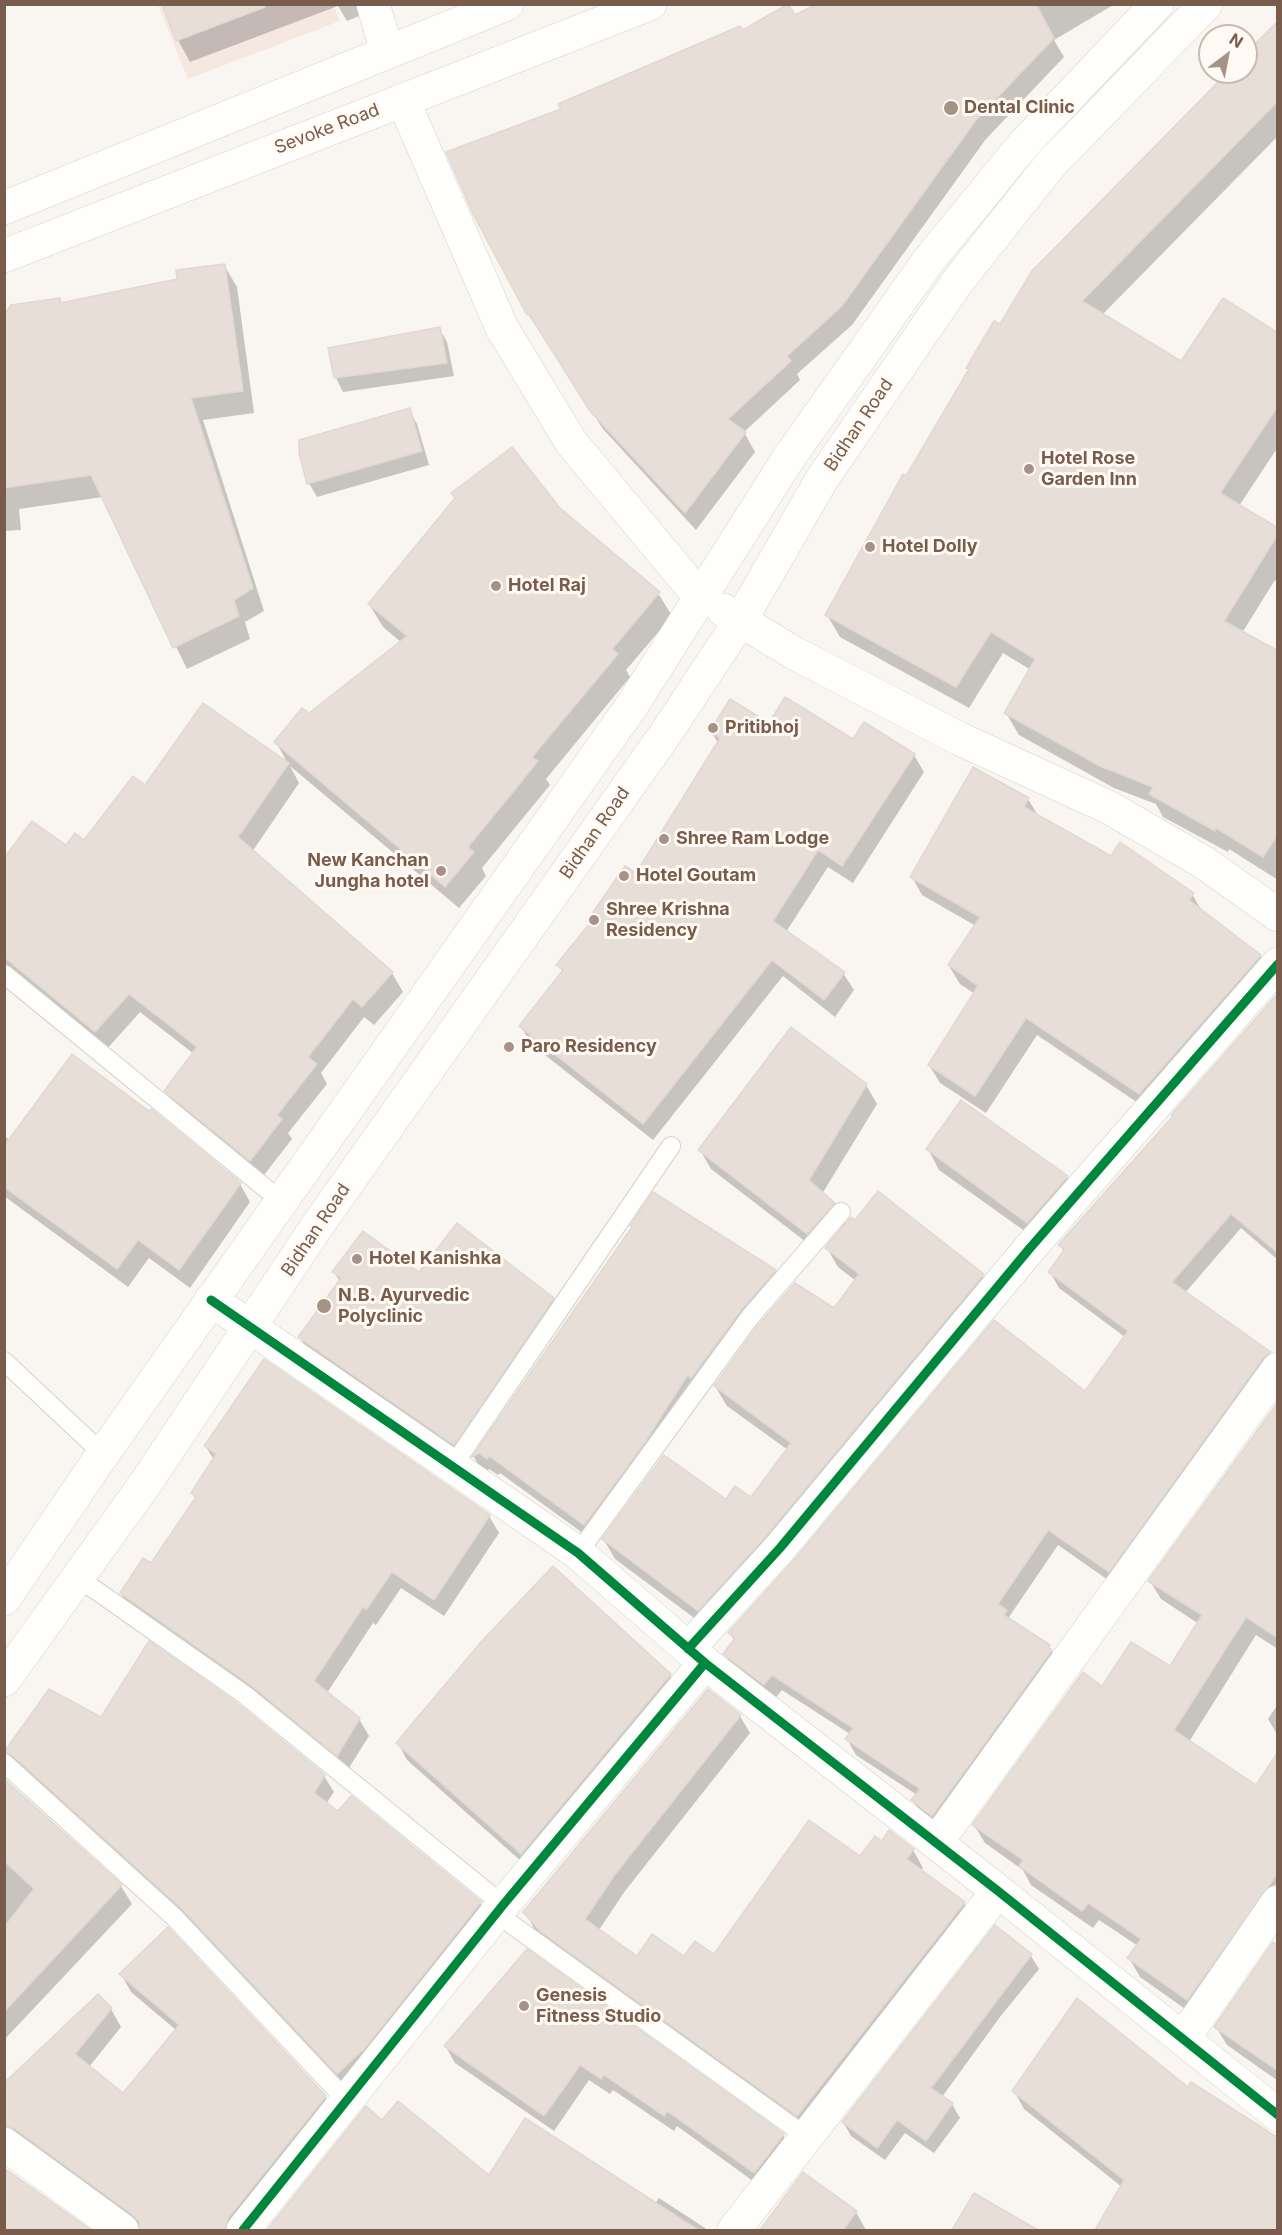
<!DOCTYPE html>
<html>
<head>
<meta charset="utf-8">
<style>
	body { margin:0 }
	#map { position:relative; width:1282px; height:2235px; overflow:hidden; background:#f9f5f0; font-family:Inter,sans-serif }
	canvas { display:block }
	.frame { position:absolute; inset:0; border:6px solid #7a5c4d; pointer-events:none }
	.north { position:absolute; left:1198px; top:24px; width:60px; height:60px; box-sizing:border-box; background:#fffaf3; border:2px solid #cabbb1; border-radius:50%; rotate:32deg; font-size:16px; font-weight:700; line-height:24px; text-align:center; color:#7a5c4d }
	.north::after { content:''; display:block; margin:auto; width:21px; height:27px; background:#a69286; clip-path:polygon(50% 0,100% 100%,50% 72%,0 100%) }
</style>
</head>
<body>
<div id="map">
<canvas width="1282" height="2235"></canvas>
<div class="frame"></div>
<div class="north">N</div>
</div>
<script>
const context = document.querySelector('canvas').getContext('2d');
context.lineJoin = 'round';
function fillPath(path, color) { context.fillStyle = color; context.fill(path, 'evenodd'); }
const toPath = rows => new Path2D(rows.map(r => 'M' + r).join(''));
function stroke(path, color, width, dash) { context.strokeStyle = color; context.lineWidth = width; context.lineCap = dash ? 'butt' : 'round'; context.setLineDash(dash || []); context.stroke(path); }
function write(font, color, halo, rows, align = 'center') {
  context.font = font + ' Inter,sans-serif'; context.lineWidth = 6; context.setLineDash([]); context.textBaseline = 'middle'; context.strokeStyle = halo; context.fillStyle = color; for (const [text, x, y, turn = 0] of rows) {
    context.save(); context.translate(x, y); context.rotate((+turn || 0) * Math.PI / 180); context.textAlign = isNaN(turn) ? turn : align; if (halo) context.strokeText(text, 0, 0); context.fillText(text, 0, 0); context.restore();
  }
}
fillPath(toPath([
	[158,5,333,5,340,21,188,79]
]), '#f6e8e1');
fillPath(toPath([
	[163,4,375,4,376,9,347,21,338,6,190,62,178,40],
	[820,4,1115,4,1054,40,1064,57,986,139,852,325,797,374,800,380,744,432,755,452,696,530,603,429,528,314,563,110,742,32,794,17],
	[1278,23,1278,136,1102,315,1181,363,1278,335,1278,447,1239,506,1278,530,1278,581,1275,580,1242,633,1278,652,1278,880,1229,849,1228,852,1163,817,1156,804,1114,788,1019,735,1006,713,1031,670,1003,653,969,708,840,637,827,615,970,371,968,368,1000,326,1230,72,1246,72,1246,55],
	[224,265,237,287,254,413,203,420,264,611,245,622,250,639,187,669,103,497,19,509,21,530,4,531,4,337,59,299,62,304,179,280],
	[439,328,447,342,454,376,343,392,336,378],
	[409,410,417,424,429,465,317,497,309,483],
	[559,509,658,593,672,616,626,670,630,677,546,779,550,785,482,868,486,876,459,908,290,766,299,783,252,852,392,973,403,992,374,1025,364,1017,321,1073,327,1084,288,1133,292,1139,261,1179,177,1110,166,1091,194,1054,140,1012,106,1050,4,967,4,861,85,842,146,787,288,764,276,742,402,643,383,627,369,604],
	[769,726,914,755,924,772,853,883,828,867,786,932,843,973,854,990,835,1017,783,976,653,1140,531,1044,521,1026,563,973,558,965,591,924,589,921,637,875,718,743,711,731],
	[1028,799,1039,817,1112,858,1192,894,1203,913,1260,956,1270,974,1150,1111,1037,1035,986,1113,940,1083,929,1065,975,994,960,984,949,966,976,926,922,895,912,877],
	[1278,995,1278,1260,1241,1228,1185,1293,1269,1352,1278,1366,1118,1587,1058,1545,1009,1617,1012,1622,1049,1646,1058,1662,942,1831,922,1816,913,1800,917,1795,856,1755,847,1739,850,1734,782,1690,774,1700,734,1670,725,1654,735,1642,730,1633,1086,1393,1125,1337,1059,1288,1050,1272,1064,1252,1060,1245,1174,1117],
	[866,1085,877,1104,822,1194,834,1204,846,1225,982,1275,994,1295,709,1629,615,1559,604,1540,727,1501,752,1499,788,1450,727,1406,715,1386,835,1310,856,1281,838,1267,827,1248,843,1229,841,1227,819,1252,711,1169,700,1150],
	[4,1136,10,1140,240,1184,250,1202,190,1288,149,1258,128,1287,4,1196],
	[928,1149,1067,1177,1078,1197,1040,1242,939,1170],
	[632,1226,775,1271,785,1289,751,1328,595,1542,500,1473,498,1475,489,1469,484,1474,474,1457,633,1228],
	[334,1272,420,1274,553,1299,563,1317,464,1461,310,1355,300,1337,340,1282],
	[1278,1402,1278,1649,1256,1635,1189,1742,1256,1787,1278,1755,1278,1906,1198,2018,1140,1977,1129,1958,1138,1946,1099,1920,1093,1928,1031,1885,1023,1870,985,1843,974,1825,1103,1688,1170,1668,1199,1624,1161,1599,1150,1581],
	[206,1447,489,1516,499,1533,444,1616,401,1588,376,1625,373,1623,327,1693,359,1719,369,1736,347,1771,131,1610,121,1593,152,1566,196,1499,192,1493,214,1460],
	[670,1675,680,1692,531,1870,407,1760,398,1743],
	[1278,1704,1278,1736,1268,1719],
	[740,1716,750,1733,625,1891,599,1930,638,1958,714,1956,882,1843,913,1850,923,1868,920,1871,964,1903,974,1921,807,2132,553,1949,535,1930,525,1912],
	[102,1719,324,1776,334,1792,326,1804,339,1813,351,1798,480,1903,490,1919,348,2088,193,1925,15,1768,5,1752],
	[4,1781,121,1886,132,1904,4,2040],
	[995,1928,1031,1956,1039,1969,1000,2017,942,2097,952,2104,960,2118,934,2153,905,2133,885,2160,851,2136,843,2122],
	[1278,1947,1278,2081,1227,2045,1216,2027],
	[527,1951,783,2135,792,2151,764,2189,677,2126,674,2131,613,2090,610,2094,589,2080,554,2131,455,2063,446,2047],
	[121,1974,325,2097,336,2115,243,2230,142,2230,27,2147,4,2147,4,2085,111,2009,121,2027,89,2067,124,2095,176,2030,131,1992],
	[1188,2089,1278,2140,1278,2230,1096,2230,1122,2187,1024,2109,1014,2091],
	[366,2108,382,2122,489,2177,655,2204,659,2198,708,2230,269,2230],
	[4,2169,88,2230,4,2230],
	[803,2175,856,2212,866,2230,762,2230],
	[974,2195,1024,2224,1028,2230,953,2230]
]), '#0003');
const building = toPath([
	[162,4,264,4,265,7,176,41,162,4],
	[788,4,795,15,817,4,1036,4,1054,38,976,120,841,307,787,356,791,361,728,419,746,432,685,513,590,411,529,314,527,315,473,214,446,152,561,109,558,104,740,26,743,30,788,4],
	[1278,21,1278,101,1082,301,1181,361,1223,298,1278,333,1278,406,1220,493,1278,528,1278,534,1224,621,1278,651,1278,834,1263,857,1216,828,1215,831,1149,794,1153,787,1100,766,1004,713,1035,659,991,632,956,687,825,615,903,474,906,476,969,369,966,368,994,321,1000,324,1032,271,1228,72,1246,72,1246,53,1278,21],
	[225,264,243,391,191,398,253,588,234,600,239,616,173,648,91,475,4,488,4,315,11,305,60,298,60,303,177,279,176,270,225,264],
	[440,327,447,363,334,378,328,348,440,327],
	[410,408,422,451,307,484,299,453,299,440,410,408],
	[512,447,560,508,660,592,612,649,618,654,532,757,538,761,468,847,474,852,445,887,274,742,302,708,309,713,407,636,368,604,455,498,451,493,512,447],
	[785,697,853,739,864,722,915,754,842,866,818,850,773,921,845,972,824,1000,772,960,643,1124,519,1026,563,970,556,965,590,923,587,921,625,866,636,873,720,738,710,731,730,699,769,723,785,697],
	[203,703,289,763,238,837,393,972,362,1007,353,999,308,1057,317,1064,277,1115,282,1119,250,1161,164,1091,197,1047,129,994,95,1032,4,957,4,858,32,821,66,845,75,833,84,840,133,776,145,785,203,703],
	[973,767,1029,798,1024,807,1111,856,1120,842,1194,893,1189,900,1261,955,1139,1094,1026,1018,975,1096,928,1065,978,986,948,965,980,917,910,877,973,767],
	[1278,993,1278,1253,1231,1214,1172,1282,1271,1352,1263,1358,1109,1572,1048,1530,998,1604,1007,1610,1004,1615,1050,1645,1048,1647,1052,1650,932,1816,911,1800,920,1789,845,1739,853,1728,772,1675,764,1685,723,1654,735,1638,728,1633,794,1560,994,1320,1085,1391,1128,1331,1048,1272,1065,1249,1058,1245,1173,1116,1171,1115,1278,993],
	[791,1027,867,1084,809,1180,835,1203,807,1234,698,1150,791,1027],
	[72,1054,149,1111,151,1109,241,1183,179,1270,138,1240,117,1269,4,1187,4,1146,72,1054],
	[961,1100,1068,1176,1027,1223,926,1149,961,1100],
	[878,1191,984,1274,766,1536,698,1611,602,1539,664,1455,726,1499,735,1486,751,1497,791,1443,714,1386,759,1324,795,1283,834,1308,859,1274,825,1248,851,1217,855,1220,878,1191],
	[653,1192,776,1270,741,1310,691,1378,687,1376,645,1442,584,1525,489,1456,487,1459,479,1453,472,1457,632,1227,630,1226,653,1192],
	[457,1223,554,1298,454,1445,298,1337,341,1278,332,1272,363,1231,419,1272,457,1223],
	[264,1359,490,1515,434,1600,392,1572,366,1610,363,1607,314,1681,360,1718,337,1756,252,1686,120,1593,143,1558,151,1563,196,1497,191,1493,216,1454,204,1446,264,1359],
	[1278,1402,1278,1638,1246,1617,1174,1730,1256,1785,1278,1752,1278,1873,1187,2000,1127,1958,1141,1939,1088,1903,1082,1911,1019,1866,1023,1860,972,1825,1083,1672,1102,1686,1131,1642,1170,1666,1202,1615,1148,1581,1278,1402],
	[553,1566,671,1674,521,1854,396,1743,481,1642,553,1566],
	[149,1641,238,1704,325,1775,314,1793,338,1811,351,1796,481,1902,365,2048,337,2074,182,1909,12,1755,4,1752,49,1689,101,1717,149,1641],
	[708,1689,741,1715,616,1873,585,1919,637,1956,652,1934,684,1956,695,1941,714,1954,809,1820,860,1856,875,1836,882,1841,889,1830,914,1849,907,1859,965,1902,797,2116,541,1932,523,1912,708,1689],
	[4,1779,122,1885,4,2012,4,1927,34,1889,4,1861,4,1779],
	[995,1925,1032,1954,931,2088,953,2103,926,2141,897,2120,877,2148,842,2122,995,1925],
	[168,1927,326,2096,228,2218,225,2230,140,2230,139,2222,133,2215,15,2129,4,2126,4,2083,98,1994,112,2008,75,2054,123,2093,179,2025,119,1974,168,1927],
	[1273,1942,1278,1945,1278,2071,1214,2027,1273,1942],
	[527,1949,784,2134,754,2173,667,2111,664,2116,604,2075,601,2079,580,2065,544,2116,444,2046,527,1949],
	[1077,1998,1188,2087,1191,2082,1278,2138,1278,2230,1095,2230,1124,2180,1012,2091,1077,1998],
	[398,2101,489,2175,525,2118,698,2230,267,2230,366,2106,382,2120,398,2101],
	[4,2168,91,2230,4,2230,4,2168],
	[803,2172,857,2211,843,2230,760,2230,803,2172],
	[974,2193,1038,2230,952,2230,974,2193]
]);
fillPath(building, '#e6ded7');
stroke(building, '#e2d8d2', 1.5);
const lane = toPath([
	[4,974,281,1201],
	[4,1361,103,1454],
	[452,1467,671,1146],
	[578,1553,750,1317,841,1212],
	[77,1577,245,1695,503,1905],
	[4,1763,174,1917,346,2100],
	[497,1914,807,2137]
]);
const street = toPath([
	[373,4,387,52],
	[403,100,502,328,571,442,699,596],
	[211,1300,578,1553,705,1663,998,1891,1278,2115],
	[688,1649,780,1548,1030,1248,1278,964],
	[936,1843,1278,1369],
	[1183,2039,1278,1902],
	[4,2144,122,2230],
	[243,2230,503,1905,705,1663],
	[734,2230,998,1891]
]);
const secondary = toPath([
	[4,208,507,4],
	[4,256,650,4],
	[723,610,794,653,960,739,1110,808,1203,862,1278,915],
	[4,1599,103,1454,631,707,788,459,929,260,1024,144,1157,4],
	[4,1680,145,1484,317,1226,666,733,740,621,822,479,958,281,1050,165,1206,4]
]);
stroke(lane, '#d7d1cb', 20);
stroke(street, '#d7d1cb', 34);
stroke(secondary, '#d9d2cb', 34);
stroke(lane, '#fefefd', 18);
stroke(street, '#fefefd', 33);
stroke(secondary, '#fefefd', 33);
stroke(toPath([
	[211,1300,578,1553,705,1663,998,1891,1278,2115],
	[688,1649,780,1548,1030,1248,1278,964],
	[243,2230,503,1905,705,1663]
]), '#00873e', 9);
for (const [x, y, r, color] of [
	[951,108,8,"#a69286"],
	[1029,469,6,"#a69286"],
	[870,547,6,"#a69286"],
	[496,586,6,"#a69286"],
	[713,728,6,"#a69286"],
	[664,839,6,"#a69286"],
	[441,871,6,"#a69286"],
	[624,876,6,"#a69286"],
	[594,920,6,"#a69286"],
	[509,1047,6,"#a69286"],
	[357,1259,6,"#a69286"],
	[324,1306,8,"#a69286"],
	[524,2006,6,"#a69286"]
]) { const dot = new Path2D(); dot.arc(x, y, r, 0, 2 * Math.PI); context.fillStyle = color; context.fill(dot); stroke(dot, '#fffaf3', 2); }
write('bold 18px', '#7a5c4d', '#fffaf3', [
	["Dental Clinic",964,108],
	["Hotel Rose",1041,459],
	["Garden Inn",1041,480],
	["Hotel Dolly",882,547],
	["Hotel Raj",508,586],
	["Pritibhoj",725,728],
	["Shree Ram Lodge",676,839],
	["New Kanchan",429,861,"right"],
	["Jungha hotel",429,882,"right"],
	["Hotel Goutam",636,876],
	["Shree Krishna",606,910],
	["Residency",606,931],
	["Paro Residency",521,1047],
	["Hotel Kanishka",369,1259],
	["N.B. Ayurvedic",338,1296],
	["Polyclinic",338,1317],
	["Genesis",536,1996],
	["Fitness Studio",536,2017]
], 'left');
write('18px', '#7a5c4d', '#fffaf3', [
	["Sevoke Road",327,129,-21],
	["Bidhan Road",859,425,-56],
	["Bidhan Road",595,833,-55],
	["Bidhan Road",316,1230,-56]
]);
</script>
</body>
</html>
